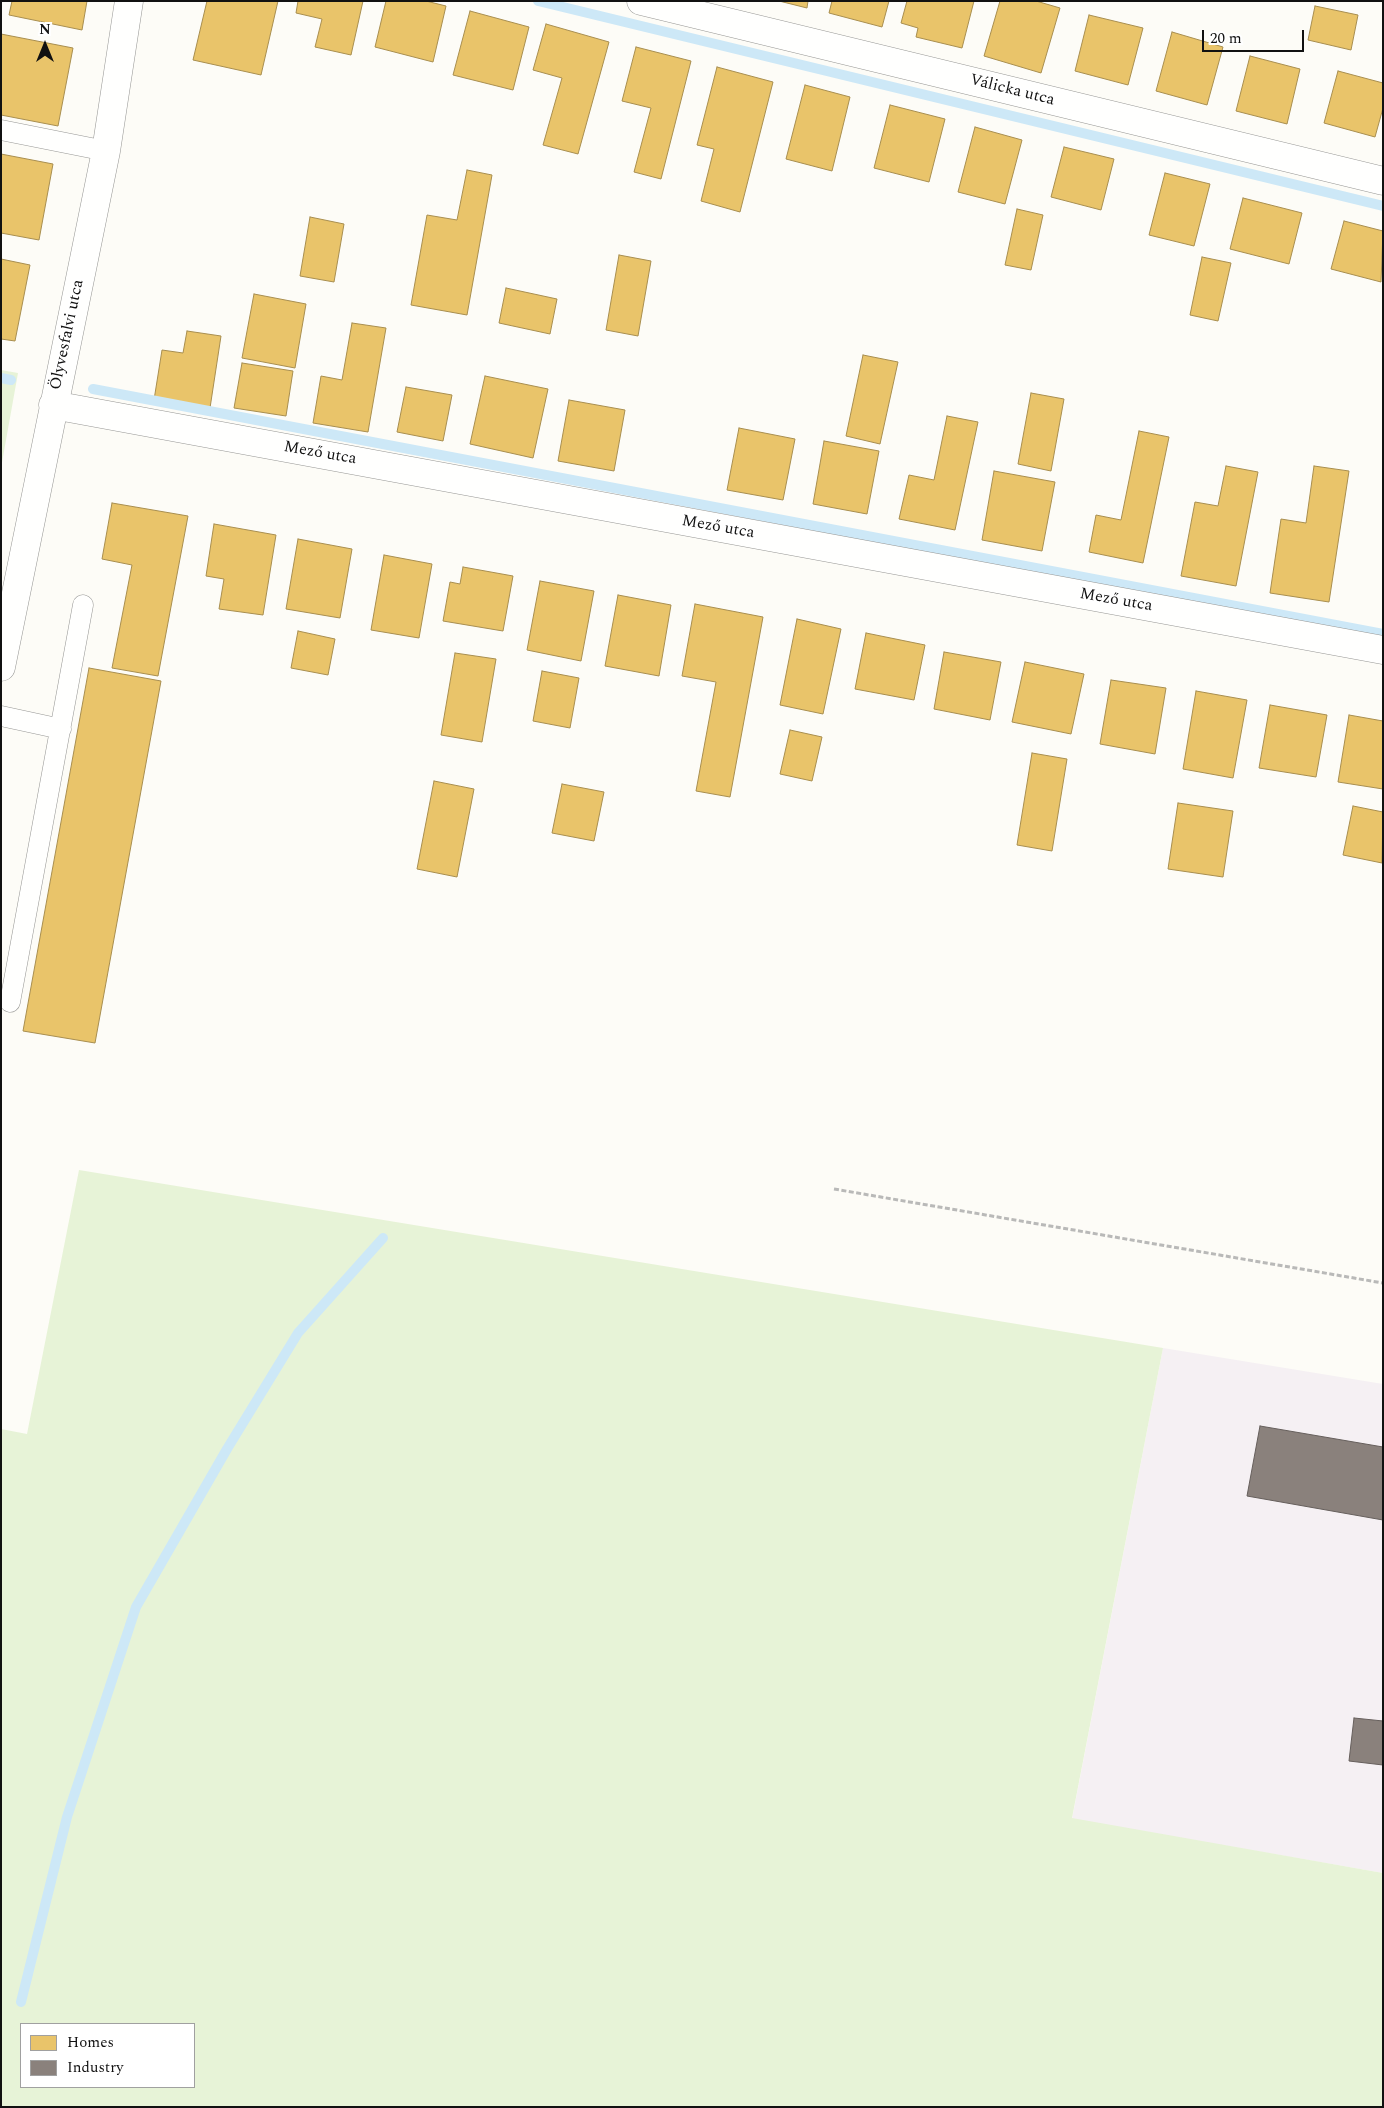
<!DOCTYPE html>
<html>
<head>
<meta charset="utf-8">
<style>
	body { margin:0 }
	#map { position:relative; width:1384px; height:2108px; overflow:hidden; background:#fdfcf7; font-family:Spectral,serif }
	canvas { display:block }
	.frame { position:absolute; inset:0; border:2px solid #111; pointer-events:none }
	.legend { position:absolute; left:20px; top:2023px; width:175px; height:65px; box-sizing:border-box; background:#fff; border:1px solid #a0a0a0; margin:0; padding:6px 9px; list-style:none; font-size:15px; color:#111 }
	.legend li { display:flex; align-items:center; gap:10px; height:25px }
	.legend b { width:25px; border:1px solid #a0a0a0 }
	.north { position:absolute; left:20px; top:20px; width:50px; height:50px; -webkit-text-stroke:4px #fff; paint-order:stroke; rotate:0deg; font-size:14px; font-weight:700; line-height:20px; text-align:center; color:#111 }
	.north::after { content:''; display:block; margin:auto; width:18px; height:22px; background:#111; clip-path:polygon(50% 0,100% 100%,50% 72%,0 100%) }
	.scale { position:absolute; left:1202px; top:30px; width:102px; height:22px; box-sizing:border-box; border:2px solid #111; border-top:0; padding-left:6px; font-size:15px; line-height:18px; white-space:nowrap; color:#111; -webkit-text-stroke:4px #fff; paint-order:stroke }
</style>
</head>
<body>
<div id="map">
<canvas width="1384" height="2108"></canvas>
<div class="frame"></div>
<ul class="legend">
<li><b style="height:14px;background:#e9c46a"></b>Homes</li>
<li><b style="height:14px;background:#8a817c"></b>Industry</li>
</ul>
<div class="north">N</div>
<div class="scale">20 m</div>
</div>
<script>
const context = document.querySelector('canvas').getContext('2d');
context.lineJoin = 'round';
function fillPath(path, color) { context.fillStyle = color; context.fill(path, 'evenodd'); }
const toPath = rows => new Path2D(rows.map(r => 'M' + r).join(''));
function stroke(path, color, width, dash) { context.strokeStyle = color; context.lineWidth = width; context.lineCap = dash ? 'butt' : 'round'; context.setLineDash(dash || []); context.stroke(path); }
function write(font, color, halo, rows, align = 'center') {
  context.font = font + ' Spectral,serif'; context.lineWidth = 5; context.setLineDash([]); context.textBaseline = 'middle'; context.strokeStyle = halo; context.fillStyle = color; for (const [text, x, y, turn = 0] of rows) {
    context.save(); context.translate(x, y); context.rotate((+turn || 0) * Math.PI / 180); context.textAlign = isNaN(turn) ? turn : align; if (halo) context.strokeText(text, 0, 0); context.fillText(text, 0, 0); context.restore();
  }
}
fillPath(toPath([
	[1163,1348,1383,1384,1383,1873,1072,1819]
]), '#f5f0f3');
fillPath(toPath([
	[1,370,18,373,1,468],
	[79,1170,1163,1348,1072,1818,1383,1873,1383,2107,1,2107,1,1429,27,1434],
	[21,2024,194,2024,194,2087,21,2087]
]), '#e7f3d7');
const homes = toPath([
	[12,1,87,1,82,30,9,15,12,1],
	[207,1,278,1,261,75,193,60,207,1],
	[298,1,363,1,351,55,315,47,322,19,296,13,298,1],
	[386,1,426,1,446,6,433,62,375,47,386,1],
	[779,1,808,1,807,8,779,1],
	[832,1,889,1,882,27,829,13,832,1],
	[907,1,974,1,962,48,916,37,918,28,901,23,907,1],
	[1000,1,1036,1,1060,8,1041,73,984,56,1000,1],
	[1315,6,1358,15,1351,50,1308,40,1315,6],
	[470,11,529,27,513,90,453,75,470,11],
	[1089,15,1143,28,1128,85,1075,71,1089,15],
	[546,24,609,42,578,154,543,145,562,78,533,70,546,24],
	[1172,32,1223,47,1207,105,1156,91,1172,32],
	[1,34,73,48,58,126,1,115,1,34],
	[636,47,691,61,661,179,634,172,651,108,622,101,636,47],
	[1250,56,1300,69,1287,124,1236,111,1250,56],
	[717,67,773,82,740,212,701,201,714,149,697,145,717,67],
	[1338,71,1383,83,1383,108,1375,137,1324,123,1338,71],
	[805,85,850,97,832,171,786,159,805,85],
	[890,105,945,119,929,182,874,168,890,105],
	[975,127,1022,140,1005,204,958,192,975,127],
	[1064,147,1114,159,1101,210,1051,197,1064,147],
	[1,154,53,164,39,240,1,233,1,154],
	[467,170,492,175,467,315,411,305,427,215,457,220,467,170],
	[1165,173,1210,184,1194,246,1149,235,1165,173],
	[1243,198,1302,213,1289,264,1230,249,1243,198],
	[1017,209,1043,215,1031,270,1005,265,1017,209],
	[310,217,344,224,334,282,300,276,310,217],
	[1344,221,1383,231,1381,282,1331,269,1344,221],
	[619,255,651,261,638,336,606,330,619,255],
	[1202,257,1231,263,1218,321,1190,315,1202,257],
	[1,259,30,265,15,341,1,339,1,259],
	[506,288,557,299,550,334,499,323,506,288],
	[254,294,306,304,295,368,242,358,254,294],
	[352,323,386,328,368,432,313,423,321,376,342,380,352,323],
	[187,331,221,336,210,408,154,400,162,350,183,353,187,331],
	[863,355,898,362,880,444,846,436,863,355],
	[242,363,293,371,286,416,234,408,242,363],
	[485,376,548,389,533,458,470,444,485,376],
	[406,387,452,395,443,441,397,432,406,387],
	[1031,393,1064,399,1051,471,1018,464,1031,393],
	[569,400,625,410,614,471,558,461,569,400],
	[947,416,978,422,955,530,899,519,909,475,934,480,947,416],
	[739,428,795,439,783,500,727,490,739,428],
	[1139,431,1169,437,1143,563,1089,552,1096,515,1121,520,1139,431],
	[824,441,879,451,867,514,813,504,824,441],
	[1226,466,1258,472,1236,586,1181,576,1195,502,1218,506,1226,466],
	[1314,466,1349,471,1329,602,1270,593,1281,519,1306,523,1314,466],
	[994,471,1055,482,1042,551,982,540,994,471],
	[112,503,188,516,158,676,112,668,132,565,102,559,112,503],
	[214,524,276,535,263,615,219,609,224,579,206,576,214,524],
	[298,539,352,549,340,618,286,609,298,539],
	[384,555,432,564,419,638,371,630,384,555],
	[463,567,513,576,503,631,443,621,450,582,460,584,463,567],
	[540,581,594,591,581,661,527,650,540,581],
	[618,595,671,605,659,676,605,666,618,595],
	[695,604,763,617,730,797,696,791,716,682,682,676,695,604],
	[797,619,841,629,823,714,780,705,797,619],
	[298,631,335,639,328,675,291,668,298,631],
	[866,633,925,645,914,700,855,689,866,633],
	[944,652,1001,662,990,720,934,709,944,652],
	[455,653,496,659,482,742,441,735,455,653],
	[1025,662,1084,674,1071,734,1012,722,1025,662],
	[89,668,161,681,95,1043,23,1031,89,668],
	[542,671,579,678,570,728,533,721,542,671],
	[1111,680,1166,688,1155,754,1100,744,1111,680],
	[1196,691,1247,700,1233,778,1183,769,1196,691],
	[1270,705,1327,715,1316,777,1259,768,1270,705],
	[1349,715,1383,721,1383,789,1338,782,1349,715],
	[790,730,822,737,812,781,780,774,790,730],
	[1032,753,1067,759,1052,851,1017,845,1032,753],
	[434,781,474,789,457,877,417,869,434,781],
	[562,784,604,792,594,841,552,833,562,784],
	[1178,803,1233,811,1223,877,1168,869,1178,803],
	[1353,806,1383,812,1382,863,1343,855,1353,806]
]);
fillPath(homes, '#e9c46a');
stroke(homes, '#a88e4f', 1);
const industry = toPath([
	[1260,1426,1383,1447,1383,1520,1247,1496,1260,1426],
	[1354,1718,1383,1721,1383,1765,1349,1761,1354,1718]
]);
fillPath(industry, '#8a817c');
stroke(industry, '#665f5c', 1);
stroke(toPath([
	[538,1,1383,206],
	[1,378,11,380],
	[93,389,1383,634],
	[21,2002,67,1817,136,1607,227,1449,298,1333,383,1238]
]), '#cde8f7', 10);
const service = toPath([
	[1,130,106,151],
	[1,716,61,729],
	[10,1002,83,605]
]);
const minor = toPath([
	[641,1,1383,181],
	[53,405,1383,650],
	[1,667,106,151,129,1]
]);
stroke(service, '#979795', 21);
stroke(minor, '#979795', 29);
stroke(toPath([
	[834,1189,1383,1283]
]), '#b9b9b8', 3, [5, 2.5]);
stroke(service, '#fffffe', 20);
stroke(minor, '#fffffe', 28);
write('16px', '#111', '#fff', [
	["Válicka utca",1012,91,14],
	["Ölyvesfalvi utca",68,335,-78],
	["Mező utca",320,454,10],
	["Mező utca",718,528,10],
	["Mező utca",1116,601,10]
]);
</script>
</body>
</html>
